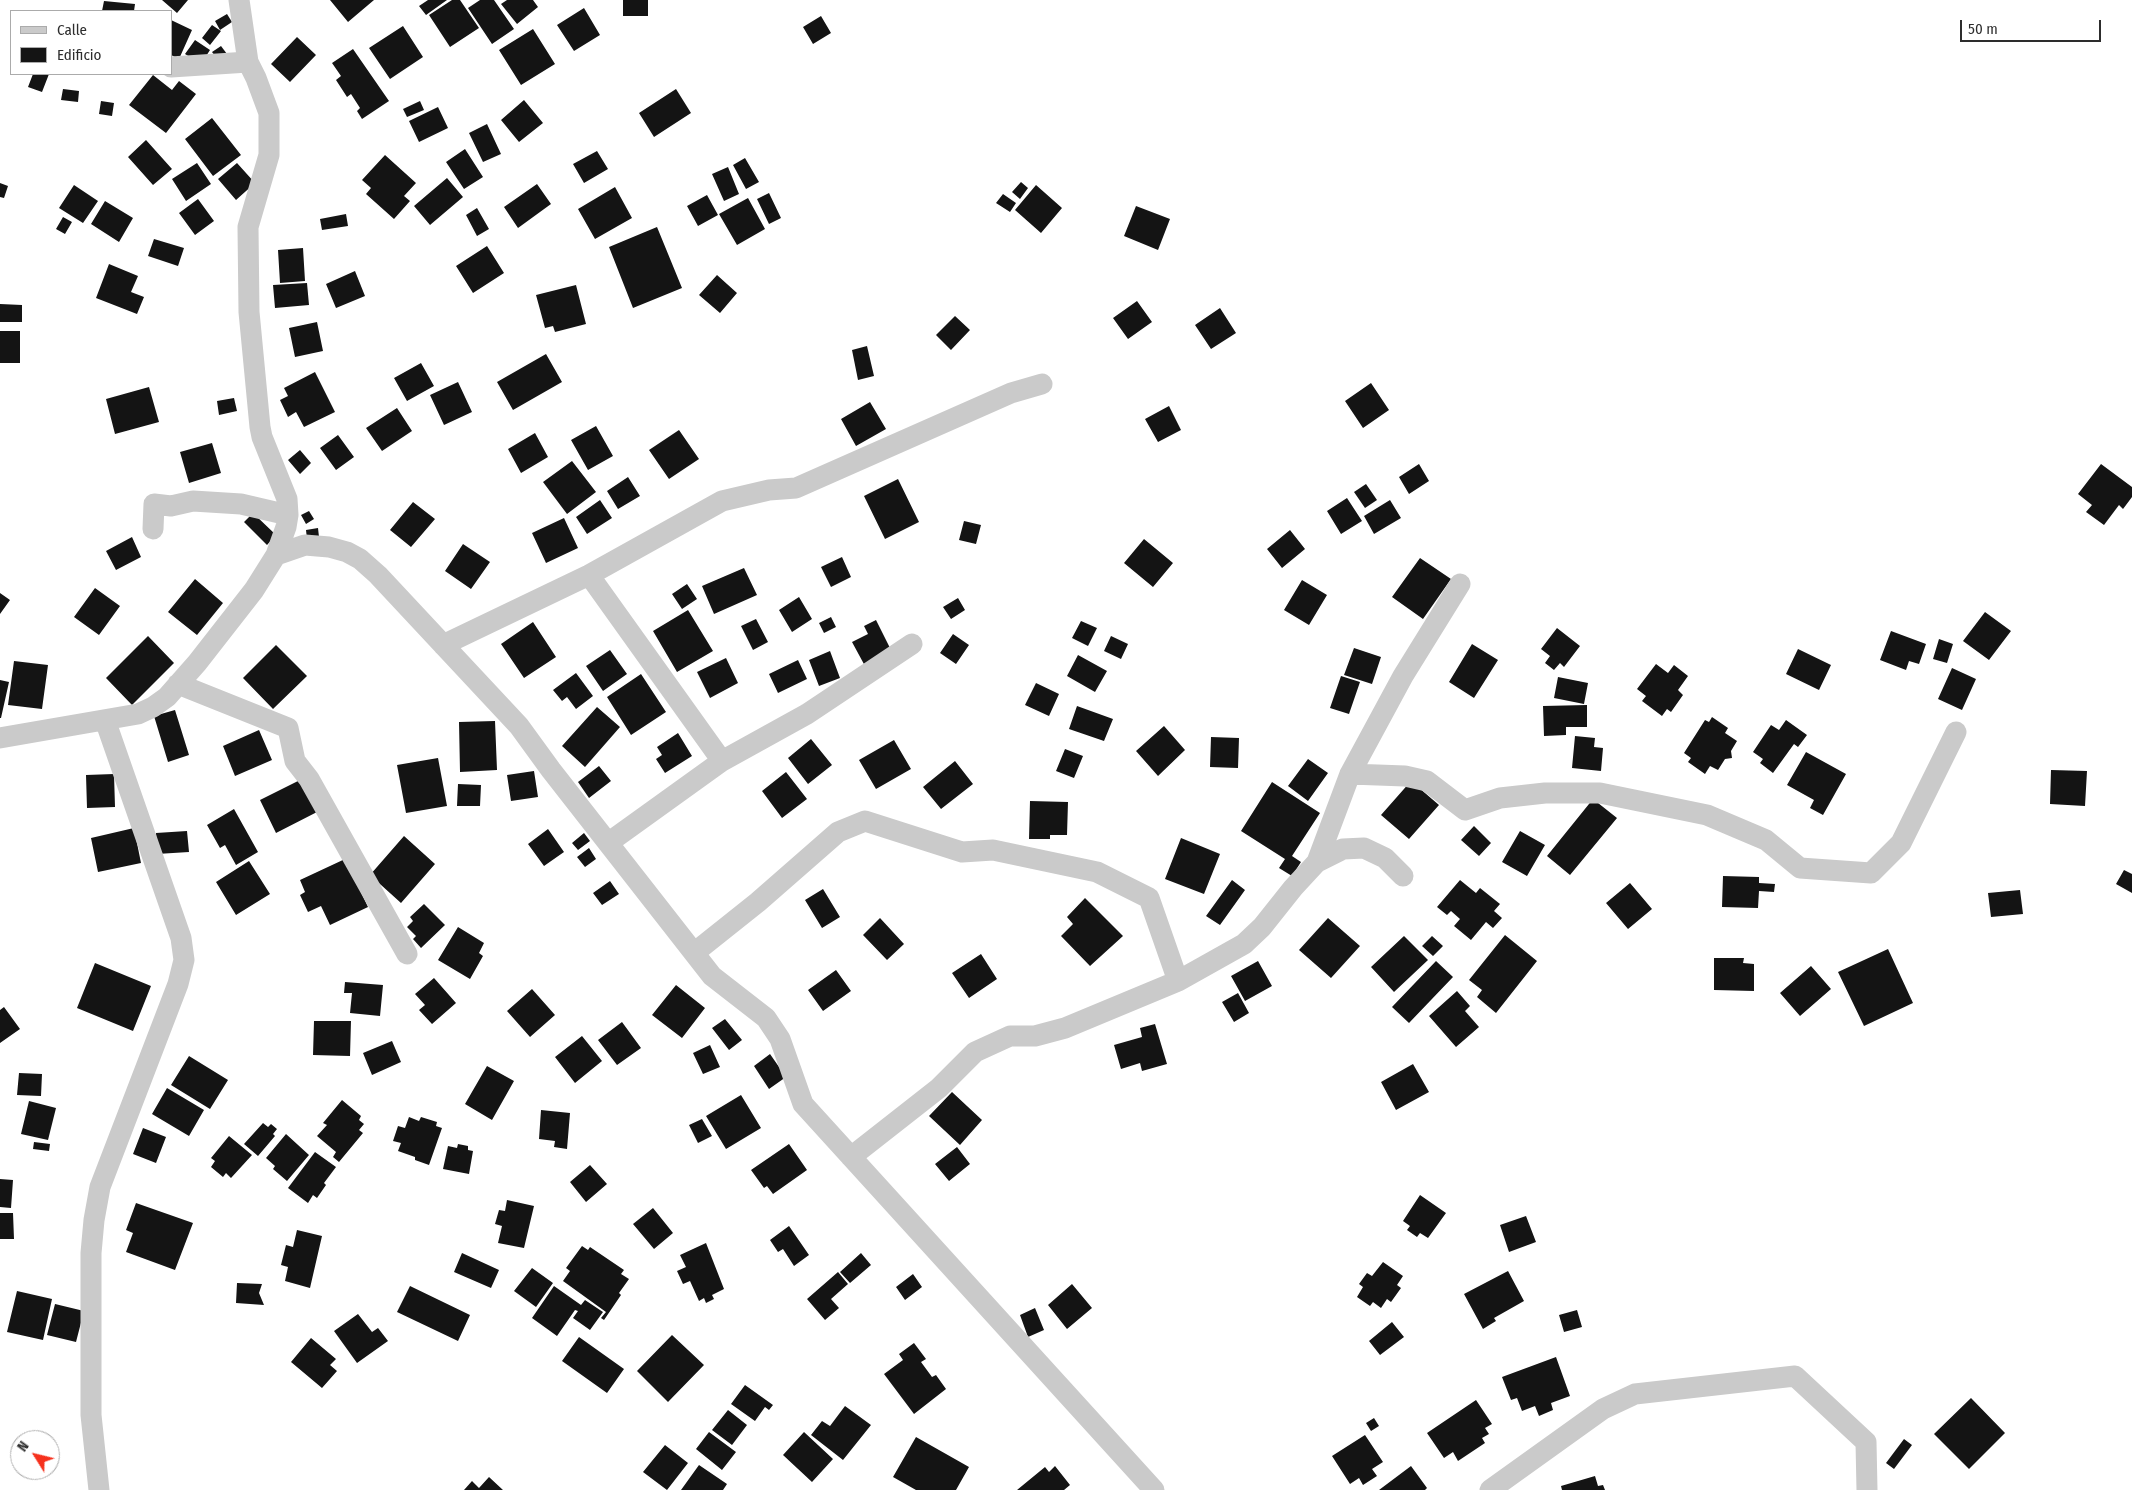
<!DOCTYPE html>
<html>
<head>
<meta charset="utf-8">
<style>
	body { margin:0 }
	#map { position:relative; width:2132px; height:1490px; overflow:hidden; background:#fff; font-family:"Fira Sans Condensed",sans-serif }
	canvas { display:block }
	.legend { position:absolute; left:10px; top:10px; width:162px; height:65px; box-sizing:border-box; background:#fff; border:1px solid #ababab; margin:0; padding:6px 9px; list-style:none; font-size:15px; color:#2d2d2d }
	.legend li { display:flex; align-items:center; gap:10px; height:25px }
	.legend b { width:25px; border:1px solid #ababab }
	.north { position:absolute; left:10px; top:1430px; width:50px; height:50px; box-sizing:border-box; background:#fff; border:1px solid #ababab; border-radius:50%; rotate:306deg; font-size:14px; font-weight:700; line-height:20px; text-align:center; color:#2d2d2d }
	.north::after { content:''; display:block; margin:auto; width:18px; height:22px; background:#f6311d; clip-path:polygon(50% 0,100% 100%,50% 72%,0 100%) }
	.scale { position:absolute; left:1960px; top:20px; width:141px; height:22px; box-sizing:border-box; border:2px solid #2d2d2d; border-top:0; padding-left:6px; font-size:15px; line-height:18px; white-space:nowrap; color:#2d2d2d; -webkit-text-stroke:4px #fff; paint-order:stroke }
</style>
</head>
<body>
<div id="map">
<canvas width="2132" height="1490"></canvas>
<ul class="legend">
<li><b style="height:6px;background:#cacaca"></b>Calle</li>
<li><b style="height:14px;background:#141414"></b>Edificio</li>
</ul>
<div class="north">N</div>
<div class="scale">50 m</div>
</div>
<script>
const context = document.querySelector('canvas').getContext('2d');
context.lineJoin = 'round';
function fillPath(path, color) { context.fillStyle = color; context.fill(path, 'evenodd'); }
const toPath = rows => new Path2D(rows.map(r => 'M' + r).join(''));
function stroke(path, color, width, dash) { context.strokeStyle = color; context.lineWidth = width; context.lineCap = dash ? 'butt' : 'round'; context.setLineDash(dash || []); context.stroke(path); }
fillPath(toPath([
	[162,0,188,0,177,13],
	[330,0,374,0,348,22],
	[428,0,447,0,426,15,419,6],
	[452,0,460,0,479,28,450,47,429,15],
	[480,0,494,0,514,29,492,44,468,8],
	[507,0,533,0,538,7,517,24,501,4],
	[623,0,648,0,648,16,623,16],
	[104,1,135,4,134,11,102,11],
	[584,8,600,35,574,51,557,25],
	[227,14,232,22,220,30,215,21],
	[821,16,831,33,813,44,803,27],
	[171,20,192,30,179,59,171,55],
	[212,25,221,31,210,45,202,38],
	[403,26,423,57,390,79,369,48],
	[533,29,555,64,521,85,499,50],
	[297,37,316,55,290,82,271,64],
	[195,40,210,50,201,64,185,54],
	[221,46,227,54,218,60,212,52],
	[353,49,389,101,362,119,357,111,360,108,351,94,347,97,336,80,341,76,332,63],
	[33,74,49,74,42,92,28,87],
	[153,75,172,90,179,81,196,94,166,133,129,105],
	[63,89,79,91,78,102,61,100],
	[676,89,691,113,654,137,639,113],
	[524,100,543,123,519,142,501,120],
	[101,101,114,103,112,116,99,114],
	[420,101,424,110,407,117,403,109],
	[438,107,448,128,419,142,409,121],
	[212,118,241,155,213,176,185,139],
	[487,124,501,154,483,162,469,133],
	[146,140,172,169,153,185,128,157],
	[465,149,483,177,464,189,446,162],
	[597,151,608,169,584,183,573,164],
	[385,155,416,183,404,196,410,201,394,219,366,194,371,188,362,180],
	[745,158,759,182,746,189,733,165],
	[197,163,211,184,186,201,172,179],
	[237,163,255,183,236,200,218,179],
	[728,167,739,194,724,201,712,174],
	[447,178,463,197,430,225,414,206],
	[1021,182,1028,188,1020,199,1012,192],
	[0,183,8,186,4,198,0,197],
	[537,184,551,204,518,228,504,207],
	[74,185,98,201,83,223,59,208],
	[1036,185,1062,208,1041,233,1015,210],
	[615,187,632,218,595,239,578,209],
	[769,193,781,218,769,224,757,199],
	[1003,194,1016,203,1010,212,996,203],
	[707,195,718,215,698,226,687,206],
	[748,198,765,229,737,245,719,214],
	[198,199,214,221,195,235,179,213],
	[105,201,133,218,119,242,91,224],
	[1136,206,1170,219,1158,250,1124,236],
	[477,208,489,229,477,236,466,215],
	[346,214,348,226,322,230,320,219],
	[63,217,72,222,65,234,56,229],
	[657,227,682,288,633,308,609,247],
	[154,239,184,248,178,266,148,256],
	[487,246,504,273,473,293,456,266],
	[303,248,305,281,280,283,278,250],
	[109,264,138,276,131,292,144,297,137,314,96,298],
	[355,271,365,296,336,308,326,284],
	[717,275,737,293,720,313,699,295],
	[307,283,309,305,275,308,273,285],
	[576,285,586,324,555,332,553,326,545,328,536,295],
	[1137,301,1152,322,1128,339,1113,318],
	[0,304,22,305,22,322,0,322],
	[1220,308,1236,333,1211,349,1195,325],
	[955,316,970,330,951,350,936,335],
	[317,322,323,351,295,357,289,328],
	[0,331,20,331,20,363,0,363],
	[867,346,874,376,858,380,852,350],
	[546,354,562,382,513,410,497,382],
	[421,363,434,386,407,401,394,378],
	[315,372,335,412,304,427,296,412,288,417,280,400,288,396,284,388],
	[458,382,472,412,444,425,430,395],
	[1371,383,1389,410,1363,428,1345,401],
	[149,387,159,422,115,434,106,399],
	[234,398,237,411,219,415,217,401],
	[870,402,886,429,856,446,841,419],
	[1169,406,1181,430,1158,442,1145,419],
	[397,408,412,431,382,451,366,428],
	[596,426,613,456,588,470,571,440],
	[679,430,699,459,669,479,649,450],
	[535,433,548,457,521,473,508,449],
	[338,435,354,457,336,470,320,448],
	[212,443,221,473,189,483,180,452],
	[300,450,311,463,300,474,288,460],
	[572,461,596,492,567,514,543,482],
	[1419,464,1429,481,1409,494,1399,477],
	[2101,464,2132,487,2132,497,2123,509,2119,505,2104,525,2086,512,2092,505,2078,494],
	[628,477,640,496,618,509,607,491],
	[898,479,919,522,885,539,864,496],
	[1366,484,1377,500,1365,508,1354,492],
	[1347,498,1362,521,1341,534,1327,511],
	[600,500,612,518,587,534,576,517],
	[1390,500,1401,518,1374,534,1364,516],
	[413,502,435,519,411,547,390,530],
	[309,511,314,519,306,524,301,515],
	[253,513,276,535,267,545,244,522],
	[564,518,578,548,546,563,532,533],
	[964,521,981,525,976,544,959,540],
	[318,528,319,537,307,539,306,530],
	[1290,530,1305,549,1282,568,1267,549],
	[132,537,141,557,116,570,106,551],
	[1144,539,1173,563,1153,587,1124,563],
	[463,544,490,562,471,589,445,571],
	[842,557,851,577,831,587,821,567],
	[1420,558,1451,579,1423,619,1392,597],
	[744,568,757,595,714,614,702,586],
	[195,579,223,603,197,635,168,612],
	[1302,580,1327,595,1309,625,1284,610],
	[687,584,697,599,682,609,672,594],
	[95,588,120,606,99,635,74,617],
	[0,593,10,600,0,614],
	[799,597,812,619,792,632,779,610],
	[958,598,965,610,951,619,943,607],
	[688,610,713,651,677,672,653,631],
	[1985,612,2011,631,1989,660,1963,641],
	[831,617,836,627,824,633,819,623],
	[756,619,768,642,753,650,741,626],
	[876,620,892,652,865,666,852,642,868,634,864,626],
	[1081,621,1097,628,1088,646,1072,638],
	[533,622,556,657,524,678,501,644],
	[1557,628,1580,646,1564,667,1560,663,1554,670,1545,663,1550,656,1541,649],
	[1891,631,1926,644,1919,664,1909,661,1906,670,1880,660],
	[953,634,969,645,956,664,940,653],
	[148,636,174,663,132,705,106,678],
	[1111,636,1128,644,1121,659,1104,651],
	[1939,639,1953,644,1947,663,1933,659],
	[1472,644,1498,660,1474,698,1449,682],
	[276,645,307,676,273,709,243,678],
	[1354,648,1381,657,1372,684,1344,675],
	[1798,649,1831,665,1819,690,1786,674],
	[610,650,627,674,603,691,586,666],
	[830,651,840,678,819,686,809,660],
	[1078,655,1107,671,1095,692,1067,676],
	[726,658,738,683,710,698,697,672],
	[798,660,807,679,778,693,769,674],
	[14,661,48,665,42,709,8,705],
	[1656,664,1668,673,1674,665,1688,676,1678,690,1683,695,1671,712,1667,709,1662,716,1642,701,1646,696,1637,689],
	[1952,668,1976,679,1962,710,1938,699],
	[576,673,593,696,576,709,567,697,562,701,553,690],
	[641,674,666,712,631,735,607,697],
	[1341,676,1360,682,1349,714,1330,708],
	[1558,677,1588,683,1584,704,1554,698],
	[0,680,9,682,1,718,0,718],
	[1036,683,1059,694,1049,716,1025,705],
	[1587,705,1587,727,1566,727,1566,735,1544,736,1543,706],
	[1077,706,1113,719,1104,741,1069,729],
	[597,707,620,727,585,767,562,746],
	[175,710,189,755,168,762,154,716],
	[1712,717,1728,728,1725,733,1737,741,1731,751,1732,758,1725,759,1718,770,1710,766,1705,774,1688,762,1691,758,1684,753,1705,720,1709,722],
	[1786,720,1807,735,1798,747,1794,744,1773,773,1760,763,1763,759,1753,752,1771,725,1779,730],
	[495,721,497,770,460,772,459,722],
	[1164,726,1185,750,1158,776,1136,751],
	[259,730,272,760,235,776,223,746],
	[678,733,692,756,665,773,656,759,662,755,657,747],
	[1575,736,1595,738,1594,747,1603,748,1601,771,1572,768],
	[1211,737,1239,738,1238,768,1210,767],
	[811,739,832,765,808,784,788,758],
	[894,740,911,769,876,789,859,760],
	[1065,749,1083,756,1074,778,1056,771],
	[1806,752,1846,774,1823,815,1810,808,1814,800,1787,785],
	[438,758,447,806,406,813,397,765],
	[1308,759,1328,773,1308,801,1288,786],
	[955,761,973,784,941,809,923,787],
	[599,766,611,781,589,798,578,782],
	[2051,770,2087,771,2085,806,2050,804],
	[534,771,538,797,511,801,507,775],
	[786,772,807,799,782,818,762,791],
	[114,774,115,807,87,808,86,775],
	[302,779,319,811,276,833,260,800],
	[1411,781,1439,805,1409,839,1381,815],
	[1272,782,1320,813,1292,856,1301,862,1292,876,1279,868,1285,859,1241,831],
	[458,784,481,785,480,806,457,806],
	[1593,799,1617,818,1570,875,1547,856],
	[1030,801,1068,802,1067,835,1050,835,1050,839,1029,839],
	[234,809,258,852,236,865,225,845,220,848,207,825],
	[1474,826,1491,843,1479,856,1461,840],
	[134,828,141,863,98,872,91,838],
	[548,829,564,852,544,866,528,844],
	[187,831,189,852,157,854,156,833],
	[1520,831,1545,845,1527,876,1502,862],
	[584,833,590,841,578,850,572,843],
	[404,836,435,864,401,903,370,875],
	[1181,838,1220,854,1204,894,1165,879],
	[589,848,596,859,585,867,577,857],
	[345,859,368,907,330,925,321,906,308,912,300,895,305,892,300,880],
	[249,861,270,894,236,915,216,882],
	[2124,870,2132,874,2132,893,2116,884],
	[1723,876,1759,877,1759,883,1775,884,1774,892,1759,891,1758,908,1722,907],
	[1232,880,1245,890,1220,925,1206,916],
	[1460,880,1476,893,1480,888,1500,904,1494,911,1502,918,1493,928,1486,922,1471,940,1454,926,1460,919,1451,911,1447,915,1437,907],
	[610,881,619,894,602,905,593,893],
	[1630,883,1652,909,1628,929,1606,903],
	[823,889,840,917,822,928,805,900],
	[2020,890,2023,914,1991,917,1988,893],
	[1085,898,1123,936,1090,966,1061,936,1073,924,1067,917],
	[424,904,445,925,421,948,413,939,416,936,407,927,413,921,410,917],
	[880,918,904,944,887,960,863,935],
	[1328,918,1360,946,1331,978,1299,950],
	[458,927,484,943,479,953,483,956,470,979,438,960],
	[1505,935,1537,961,1496,1013,1477,997,1482,990,1469,980],
	[1404,936,1428,960,1394,992,1371,967],
	[1432,936,1443,946,1433,956,1422,946],
	[1888,949,1913,1003,1864,1026,1838,972],
	[981,954,997,979,969,998,952,973],
	[1714,958,1744,958,1743,963,1754,964,1754,991,1714,990],
	[1258,961,1272,986,1245,1001,1231,976],
	[1436,961,1453,977,1409,1023,1392,1007],
	[95,963,151,986,133,1031,77,1008],
	[1811,966,1831,989,1800,1016,1780,993],
	[836,970,851,991,823,1011,808,990],
	[434,978,456,1003,432,1024,419,1010,425,1005,415,994],
	[345,982,383,985,380,1016,350,1013,352,993,344,993],
	[676,985,705,1008,682,1038,652,1015],
	[532,989,555,1015,530,1037,507,1011],
	[1457,991,1470,1006,1465,1011,1479,1027,1456,1047,1429,1016],
	[1238,993,1249,1013,1234,1022,1222,1002],
	[4,1007,20,1029,0,1043,0,1010],
	[725,1019,742,1040,729,1050,712,1028],
	[314,1021,351,1021,350,1056,313,1055],
	[622,1022,641,1048,617,1065,598,1040],
	[1155,1024,1167,1064,1142,1071,1140,1063,1121,1069,1114,1045,1142,1037,1140,1028],
	[582,1036,602,1061,575,1083,555,1057],
	[392,1041,401,1062,372,1075,363,1053],
	[710,1045,720,1067,703,1074,693,1053],
	[770,1054,786,1077,769,1089,754,1066],
	[189,1056,228,1080,210,1109,171,1085],
	[1413,1064,1429,1092,1396,1110,1381,1082],
	[487,1066,514,1081,492,1120,465,1104],
	[19,1073,42,1074,41,1096,17,1095],
	[167,1088,204,1110,189,1136,152,1114],
	[952,1092,982,1120,960,1145,929,1116],
	[741,1095,761,1128,726,1149,706,1116],
	[342,1100,361,1116,359,1120,364,1124,359,1130,363,1133,339,1162,333,1157,336,1152,317,1136,327,1125,323,1123],
	[29,1101,56,1108,48,1140,21,1134],
	[541,1110,570,1113,567,1149,554,1147,555,1141,539,1139],
	[409,1117,419,1121,421,1117,437,1122,436,1126,442,1128,429,1165,415,1160,415,1157,398,1151,401,1143,393,1141,398,1126,405,1128],
	[702,1119,712,1136,698,1143,689,1125],
	[263,1123,268,1127,271,1124,277,1129,273,1134,275,1136,258,1156,244,1144],
	[143,1128,166,1137,156,1163,133,1154],
	[286,1134,309,1155,287,1181,273,1169,275,1166,266,1158],
	[229,1136,252,1155,231,1178,226,1173,223,1177,211,1167,215,1161,211,1158],
	[34,1142,50,1144,49,1151,33,1149],
	[458,1144,468,1146,468,1150,473,1151,469,1174,443,1169,448,1146,457,1148],
	[789,1144,807,1170,773,1194,767,1186,764,1188,751,1170],
	[957,1147,970,1164,949,1181,935,1164],
	[315,1152,336,1167,324,1183,326,1185,317,1198,313,1195,308,1203,288,1188],
	[590,1165,607,1184,586,1202,570,1182],
	[0,1179,13,1180,11,1208,0,1207],
	[1420,1195,1446,1213,1428,1238,1420,1233,1417,1237,1407,1230,1410,1226,1403,1221],
	[507,1200,534,1206,524,1248,498,1243,502,1226,495,1224,499,1210,505,1211],
	[136,1203,193,1223,175,1270,126,1252,133,1233,126,1230],
	[653,1208,673,1233,654,1249,633,1224],
	[0,1213,13,1213,14,1239,0,1239],
	[1526,1216,1536,1242,1509,1252,1500,1225],
	[789,1226,809,1255,794,1266,783,1249,778,1252,770,1240],
	[297,1230,322,1236,310,1288,285,1281,288,1267,281,1265,286,1245,293,1247],
	[706,1243,724,1289,712,1295,714,1299,706,1303,704,1298,699,1301,690,1281,683,1284,677,1271,686,1267,680,1255],
	[582,1246,588,1250,590,1247,624,1270,621,1274,629,1279,619,1293,621,1295,604,1320,601,1318,606,1312,563,1281,570,1271,566,1268],
	[462,1253,499,1270,491,1288,454,1272],
	[861,1253,871,1265,850,1283,840,1272],
	[1383,1262,1403,1276,1397,1285,1401,1288,1391,1302,1387,1299,1381,1308,1373,1302,1370,1306,1357,1297,1363,1287,1359,1284,1367,1273,1372,1276],
	[532,1268,553,1283,536,1307,514,1291],
	[1508,1271,1524,1301,1494,1318,1496,1321,1483,1329,1464,1294],
	[838,1272,848,1284,831,1299,839,1308,825,1320,807,1299],
	[913,1274,922,1287,905,1300,896,1287],
	[237,1283,262,1284,259,1293,264,1305,236,1303],
	[1072,1284,1092,1308,1067,1329,1048,1305],
	[410,1286,470,1315,458,1341,397,1312],
	[554,1286,581,1305,585,1300,603,1312,590,1330,573,1318,578,1311,575,1310,557,1336,532,1318],
	[17,1291,52,1299,43,1340,7,1332],
	[55,1304,84,1311,76,1342,47,1335],
	[1035,1308,1044,1330,1028,1337,1020,1315],
	[1577,1310,1582,1327,1564,1332,1559,1315],
	[358,1314,372,1332,378,1328,388,1341,357,1363,334,1331],
	[1392,1322,1404,1337,1380,1355,1369,1341],
	[672,1335,704,1365,668,1402,637,1371],
	[579,1337,624,1369,607,1393,562,1361],
	[311,1338,336,1359,330,1365,337,1371,322,1388,291,1362],
	[914,1343,926,1359,921,1362,932,1377,936,1375,946,1389,914,1414,884,1374,903,1360,899,1354],
	[1556,1357,1570,1396,1551,1403,1553,1410,1539,1416,1535,1406,1522,1411,1517,1398,1511,1400,1502,1377],
	[745,1385,773,1405,769,1410,765,1407,755,1421,731,1404],
	[1971,1398,2005,1433,1969,1469,1934,1434],
	[1476,1400,1492,1424,1485,1428,1489,1434,1482,1438,1485,1443,1458,1461,1453,1452,1444,1458,1427,1433],
	[845,1406,871,1425,843,1460,811,1435,822,1421,830,1426],
	[728,1410,747,1425,732,1445,712,1430],
	[1374,1418,1379,1426,1371,1431,1366,1423],
	[709,1432,736,1452,722,1470,696,1449],
	[804,1432,833,1459,812,1482,783,1455],
	[1365,1435,1383,1462,1372,1469,1377,1476,1363,1485,1359,1478,1350,1484,1332,1456],
	[916,1437,969,1467,956,1490,916,1490,893,1477],
	[1904,1439,1912,1445,1894,1469,1886,1463],
	[665,1445,688,1463,667,1490,643,1472],
	[699,1465,727,1484,723,1490,681,1490],
	[1055,1466,1070,1485,1064,1490,1017,1490,1045,1467,1049,1472],
	[1411,1466,1427,1488,1425,1490,1379,1490],
	[1595,1476,1598,1486,1603,1485,1605,1490,1562,1490,1561,1486],
	[489,1477,503,1490,464,1490,472,1481,479,1488]
]), '#141414');
stroke(toPath([
	[171,67,248,62],
	[153,529,154,504,171,506,193,501,241,504,288,515],
	[276,555,305,545,329,547,347,552,360,559,378,575,519,726,551,770,712,976,766,1018,780,1039,803,1104,1154,1490],
	[589,575,722,761],
	[443,645,589,575,722,501,769,490,796,488,1011,393,1042,384],
	[178,684,288,728,295,761,309,779,407,954],
	[0,738,138,714,153,707,167,697,197,663,254,590,276,555,286,527,288,515,287,499,262,437,260,427,249,312,248,227,269,155,269,113,256,78,248,62,239,0],
	[1350,774,1405,776,1427,781,1465,810,1500,798,1545,793,1600,793,1707,815,1766,840,1800,868,1871,873,1901,843,1956,732],
	[608,843,722,761,807,714,912,644],
	[1317,862,1350,774,1403,676,1460,584],
	[694,953,758,902,838,832,865,821,962,852,993,850,1097,872,1149,898,1178,981],
	[851,1157,939,1088,975,1052,1010,1036,1035,1036,1065,1028,1178,981,1244,944,1262,927,1293,888,1317,862,1343,849,1364,848,1385,858,1403,876],
	[99,1490,91,1415,91,1253,94,1220,100,1187,178,984,184,960,181,938,105,720],
	[1490,1490,1603,1409,1635,1394,1795,1376,1866,1442,1867,1490]
]), '#cacaca', 21);
</script>
</body>
</html>
